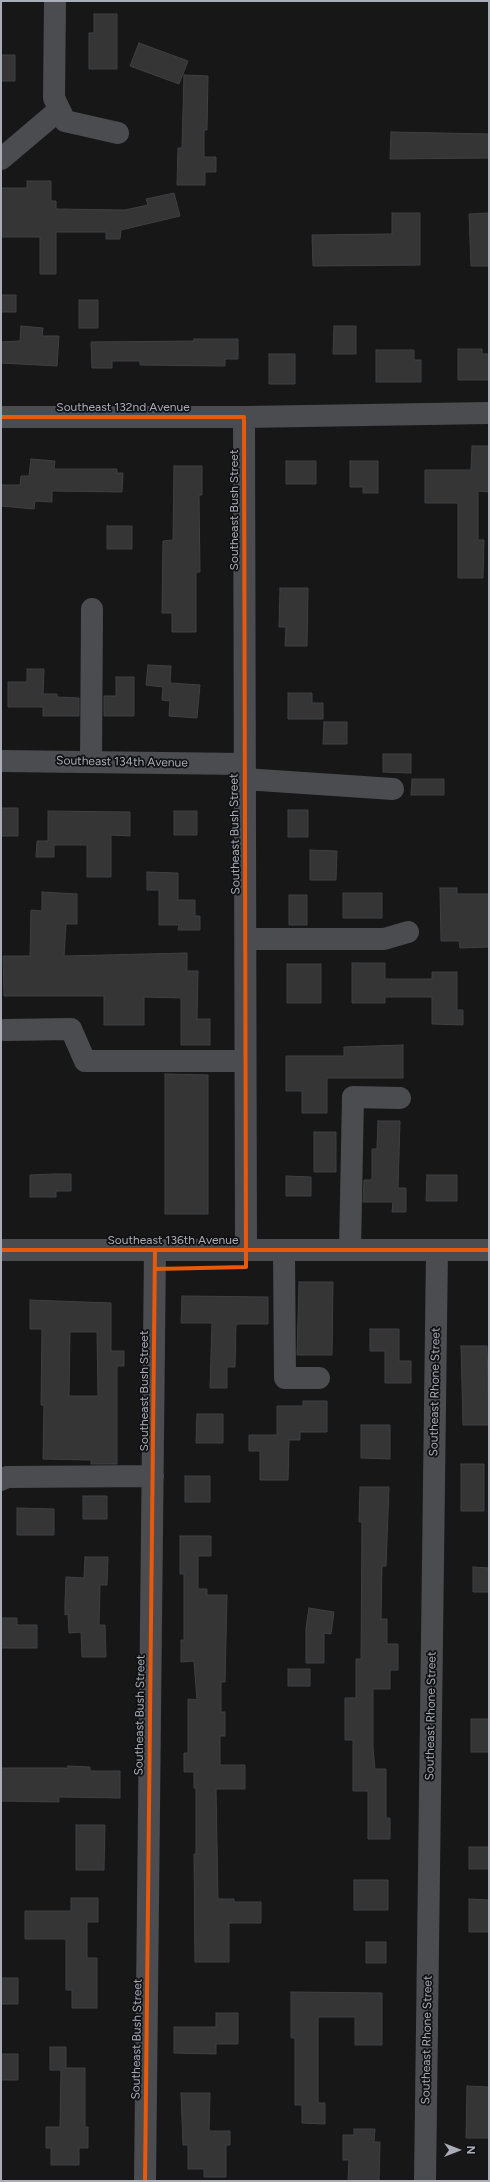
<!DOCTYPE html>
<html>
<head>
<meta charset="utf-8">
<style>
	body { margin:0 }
	#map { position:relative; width:490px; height:2182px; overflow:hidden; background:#171717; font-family:Figtree,sans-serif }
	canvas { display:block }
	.frame { position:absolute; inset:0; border:2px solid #a8adb8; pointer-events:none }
	.north { position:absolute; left:438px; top:2130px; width:40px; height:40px; -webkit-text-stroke:3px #111113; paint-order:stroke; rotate:90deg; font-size:11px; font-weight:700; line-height:16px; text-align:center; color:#a8adb8 }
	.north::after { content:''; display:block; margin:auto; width:14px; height:18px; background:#a8adb8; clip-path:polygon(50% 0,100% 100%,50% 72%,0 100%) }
</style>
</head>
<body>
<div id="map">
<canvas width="490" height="2182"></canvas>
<div class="frame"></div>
<div class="north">N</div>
</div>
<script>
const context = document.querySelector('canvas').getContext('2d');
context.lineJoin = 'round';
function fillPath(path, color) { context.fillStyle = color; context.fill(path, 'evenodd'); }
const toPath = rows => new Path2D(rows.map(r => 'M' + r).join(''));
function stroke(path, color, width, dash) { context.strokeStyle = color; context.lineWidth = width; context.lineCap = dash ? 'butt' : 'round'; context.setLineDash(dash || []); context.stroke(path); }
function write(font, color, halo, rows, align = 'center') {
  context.font = font + ' Figtree,sans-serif'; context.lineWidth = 3.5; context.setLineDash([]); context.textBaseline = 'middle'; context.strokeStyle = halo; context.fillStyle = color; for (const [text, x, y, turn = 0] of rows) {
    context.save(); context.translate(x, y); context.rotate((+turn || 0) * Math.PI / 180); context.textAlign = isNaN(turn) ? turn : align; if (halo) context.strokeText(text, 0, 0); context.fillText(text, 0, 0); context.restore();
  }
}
const building = toPath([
	[94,14,117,14,117,69,89,69,89,33,94,33,94,14],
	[139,43,188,61,179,84,130,66,139,43],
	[1,55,15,55,15,81,1,81,1,55],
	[184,75,208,76,207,130,204,130,204,157,216,157,216,172,205,172,205,185,177,185,178,148,182,148,184,75],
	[391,132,489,134,489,158,390,159,391,132],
	[27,181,51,181,51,201,56,201,56,209,125,210,148,205,146,199,174,193,180,216,121,230,120,239,106,239,106,232,56,232,56,274,40,274,40,237,1,237,1,188,27,188,27,181],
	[392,213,420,213,420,265,313,266,312,235,392,234,392,213],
	[489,213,489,266,471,266,469,214,489,213],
	[1,295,16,295,16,312,1,312,1,295],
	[79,300,98,300,98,328,79,328,79,300],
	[21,326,43,328,42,336,59,336,57,366,1,363,1,342,20,341,21,326],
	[334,326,356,326,356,354,333,354,334,326],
	[194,339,238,339,238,359,225,359,225,366,140,365,140,361,112,361,112,368,92,368,91,342,194,341,194,339],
	[458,349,482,349,482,354,489,354,489,380,458,380,458,349],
	[376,350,414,350,414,360,421,360,421,382,376,382,376,350],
	[269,354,295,354,295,384,269,384,269,354],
	[472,446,489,446,489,492,478,491,478,540,484,540,483,578,458,578,458,503,425,503,425,470,471,470,472,446],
	[31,459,55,461,54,469,117,469,117,473,123,473,122,492,52,491,52,502,35,501,34,509,1,506,1,485,20,485,21,476,29,476,31,459],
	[286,461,316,461,316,484,286,484,286,461],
	[350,461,378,461,378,493,363,493,363,487,350,487,350,461],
	[174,466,202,466,202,495,199,495,200,572,196,572,196,632,172,632,172,613,162,613,163,541,173,540,174,466],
	[107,526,132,526,132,549,107,549,107,526],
	[280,588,308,588,307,646,285,646,286,627,279,627,280,588],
	[148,665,171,666,170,683,200,685,197,718,169,716,170,701,162,700,163,687,146,685,148,665],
	[27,669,44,669,43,694,57,694,57,697,79,698,79,716,43,716,43,707,8,707,8,682,27,682,27,669],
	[116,677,134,677,134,716,104,716,104,696,116,696,116,677],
	[288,693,312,693,312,703,323,703,323,719,288,719,288,693],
	[324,722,347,722,347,744,323,744,324,722],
	[383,754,411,754,411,773,383,772,383,754],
	[412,779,444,779,444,795,411,795,412,779],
	[1,808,18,808,18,836,1,836,1,808],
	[288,810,308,810,308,837,288,837,288,810],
	[48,811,130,812,130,836,111,835,111,877,87,877,87,845,54,845,54,857,36,857,37,841,48,841,48,811],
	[174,811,197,811,197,835,174,835,174,811],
	[310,850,337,851,336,880,310,880,310,850],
	[147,872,178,873,178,900,195,900,195,916,200,916,200,930,178,930,179,925,159,925,159,890,147,890,147,872],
	[440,888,457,888,457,894,489,894,489,947,460,948,459,941,441,941,440,888],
	[42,892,77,894,77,924,66,924,64,956,187,953,187,971,198,971,197,1019,210,1019,210,1045,181,1045,181,998,144,997,144,1025,104,1025,104,996,4,996,3,956,30,956,31,910,42,911,42,892],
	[343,893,382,893,382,918,343,918,343,893],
	[289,895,307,895,307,925,289,925,289,895],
	[352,963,385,963,385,979,432,979,432,972,457,972,457,1010,463,1010,463,1025,432,1024,432,997,385,997,385,1003,352,1003,352,963],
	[287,964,321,964,321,1003,287,1003,287,964],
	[403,1045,403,1078,327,1078,327,1113,302,1113,302,1091,286,1091,286,1056,344,1056,344,1047,403,1045],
	[165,1074,208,1075,208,1214,165,1214,165,1074],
	[378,1121,400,1121,398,1188,406,1188,406,1212,392,1212,393,1202,363,1202,364,1180,372,1180,372,1149,377,1149,378,1121],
	[314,1132,336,1132,336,1172,314,1172,314,1132],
	[54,1174,71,1174,71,1191,56,1191,56,1197,30,1197,30,1175,54,1174],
	[427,1175,457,1175,457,1201,426,1201,427,1175],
	[286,1176,311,1177,311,1196,286,1196,286,1176],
	[299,1282,333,1282,332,1355,297,1355,299,1282],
	[182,1296,268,1297,268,1324,236,1324,235,1367,227,1367,227,1388,210,1388,212,1323,181,1323,182,1296],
	[30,1300,111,1303,111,1351,124,1351,124,1366,117,1366,117,1464,91,1464,91,1460,43,1459,44,1405,41,1405,42,1329,30,1329,30,1300],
	[70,1332,97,1332,98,1396,69,1396,70,1332],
	[370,1329,399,1329,399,1361,411,1361,411,1383,385,1383,385,1351,370,1351,370,1329],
	[461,1346,487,1346,489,1425,463,1425,461,1346],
	[303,1401,327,1401,327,1432,300,1432,300,1440,289,1440,288,1480,260,1480,260,1451,249,1451,249,1435,277,1435,277,1406,303,1406,303,1401],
	[197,1414,223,1414,223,1443,196,1443,197,1414],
	[361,1425,390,1425,390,1459,361,1458,361,1425],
	[461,1464,484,1464,484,1511,461,1511,461,1464],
	[185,1476,210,1476,210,1502,185,1502,185,1476],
	[360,1487,389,1487,386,1566,382,1566,381,1619,387,1619,387,1644,398,1644,398,1670,390,1670,390,1689,373,1689,373,1748,375,1769,386,1769,386,1818,390,1818,390,1839,368,1839,368,1791,353,1791,353,1740,345,1740,345,1698,356,1698,356,1659,361,1659,362,1522,359,1522,360,1487],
	[83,1496,107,1496,107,1519,83,1519,83,1496],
	[17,1508,54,1509,54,1535,17,1535,17,1508],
	[180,1536,211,1536,211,1556,198,1556,198,1589,207,1589,207,1595,227,1595,225,1682,221,1682,221,1712,225,1712,225,1736,220,1736,220,1765,245,1765,245,1789,216,1789,218,1899,234,1899,234,1902,261,1902,261,1923,229,1923,229,1962,195,1962,194,1854,196,1854,196,1788,194,1788,194,1772,184,1772,184,1753,188,1753,188,1699,197,1700,194,1661,181,1662,181,1640,184,1640,184,1574,180,1574,180,1536],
	[85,1557,108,1557,107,1585,100,1585,99,1625,105,1625,106,1657,82,1657,81,1632,69,1633,68,1614,65,1615,65,1603,66,1577,84,1578,85,1557],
	[473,1567,489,1568,489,1592,473,1592,473,1567],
	[309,1608,334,1612,331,1634,324,1633,324,1663,306,1663,306,1628,309,1608],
	[1,1618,17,1618,17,1625,37,1625,37,1648,1,1648,1,1618],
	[288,1669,310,1669,310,1686,288,1686,288,1669],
	[471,1719,489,1719,489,1752,471,1752,471,1719],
	[68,1766,90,1767,90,1771,120,1771,120,1798,59,1797,59,1802,1,1801,1,1768,68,1768,68,1766],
	[76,1825,105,1825,104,1870,76,1870,76,1825],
	[469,1847,489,1847,489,1869,469,1869,469,1847],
	[354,1880,388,1880,388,1910,354,1910,354,1880],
	[71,1898,98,1898,98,1922,87,1922,87,1958,97,1958,97,2008,72,2008,72,1990,66,1990,66,1939,25,1939,25,1911,71,1911,71,1898],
	[469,1899,489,1900,489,1932,469,1932,469,1899],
	[366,1942,386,1942,386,1963,366,1963,366,1942],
	[1,1978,18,1978,18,2004,1,2004,1,1978],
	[291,1992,382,1993,382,2045,355,2045,355,2017,318,2017,318,2103,325,2103,325,2124,302,2123,302,2105,295,2105,295,2038,291,2038,291,1992],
	[216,2013,238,2013,238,2044,216,2044,216,2054,174,2053,174,2027,216,2027,216,2013],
	[50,2047,66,2047,66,2068,85,2068,85,2127,88,2127,88,2148,79,2148,79,2165,51,2165,51,2148,46,2148,46,2127,60,2127,61,2070,50,2070,50,2047],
	[1,2054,18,2054,18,2080,1,2080,1,2054],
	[467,2086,489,2087,489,2138,466,2138,467,2086],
	[181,2093,210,2093,209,2131,230,2131,230,2145,226,2145,226,2177,204,2177,204,2169,188,2169,188,2145,183,2145,181,2093],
	[354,2129,375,2129,374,2142,380,2142,379,2181,348,2181,349,2160,343,2160,343,2135,354,2135,354,2129]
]);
fillPath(building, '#353536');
stroke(building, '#3f4043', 1);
stroke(toPath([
	[55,1,54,98,65,121,118,133],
	[1,159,59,110],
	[1,417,244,417,489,413],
	[244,417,246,1250],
	[1,761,244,764],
	[91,762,92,609],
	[244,779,393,789],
	[246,939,384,939,408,932],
	[5,1030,71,1029,85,1061,245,1061],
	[1,1250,489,1250],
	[284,1250,285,1378,319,1378],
	[350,1250,353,1097,400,1098],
	[1,1480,7,1477,153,1476],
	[145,2181,155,1250],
	[425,2181,437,1250]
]), '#4b4c50', 22);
stroke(toPath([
	[1,417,244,417,246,1267,155,1269],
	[1,1250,489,1250],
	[145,2181,155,1250]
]), '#e8590c', 4);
write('12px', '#a8adb8', '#111113', [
	["Southeast 132nd Avenue",123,407],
	["Southeast Bush Street",234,510,-90],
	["Southeast 134th Avenue",122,762,1],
	["Southeast Bush Street",235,834,-91],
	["Southeast 136th Avenue",173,1240],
	["Southeast Bush Street",144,1391,-90],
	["Southeast Rhone Street",435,1392,-89],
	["Southeast Bush Street",140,1715,-89],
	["Southeast Rhone Street",431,1716,-89],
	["Southeast Bush Street",137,2039,-89],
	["Southeast Rhone Street",427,2040,-89]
]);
</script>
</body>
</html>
